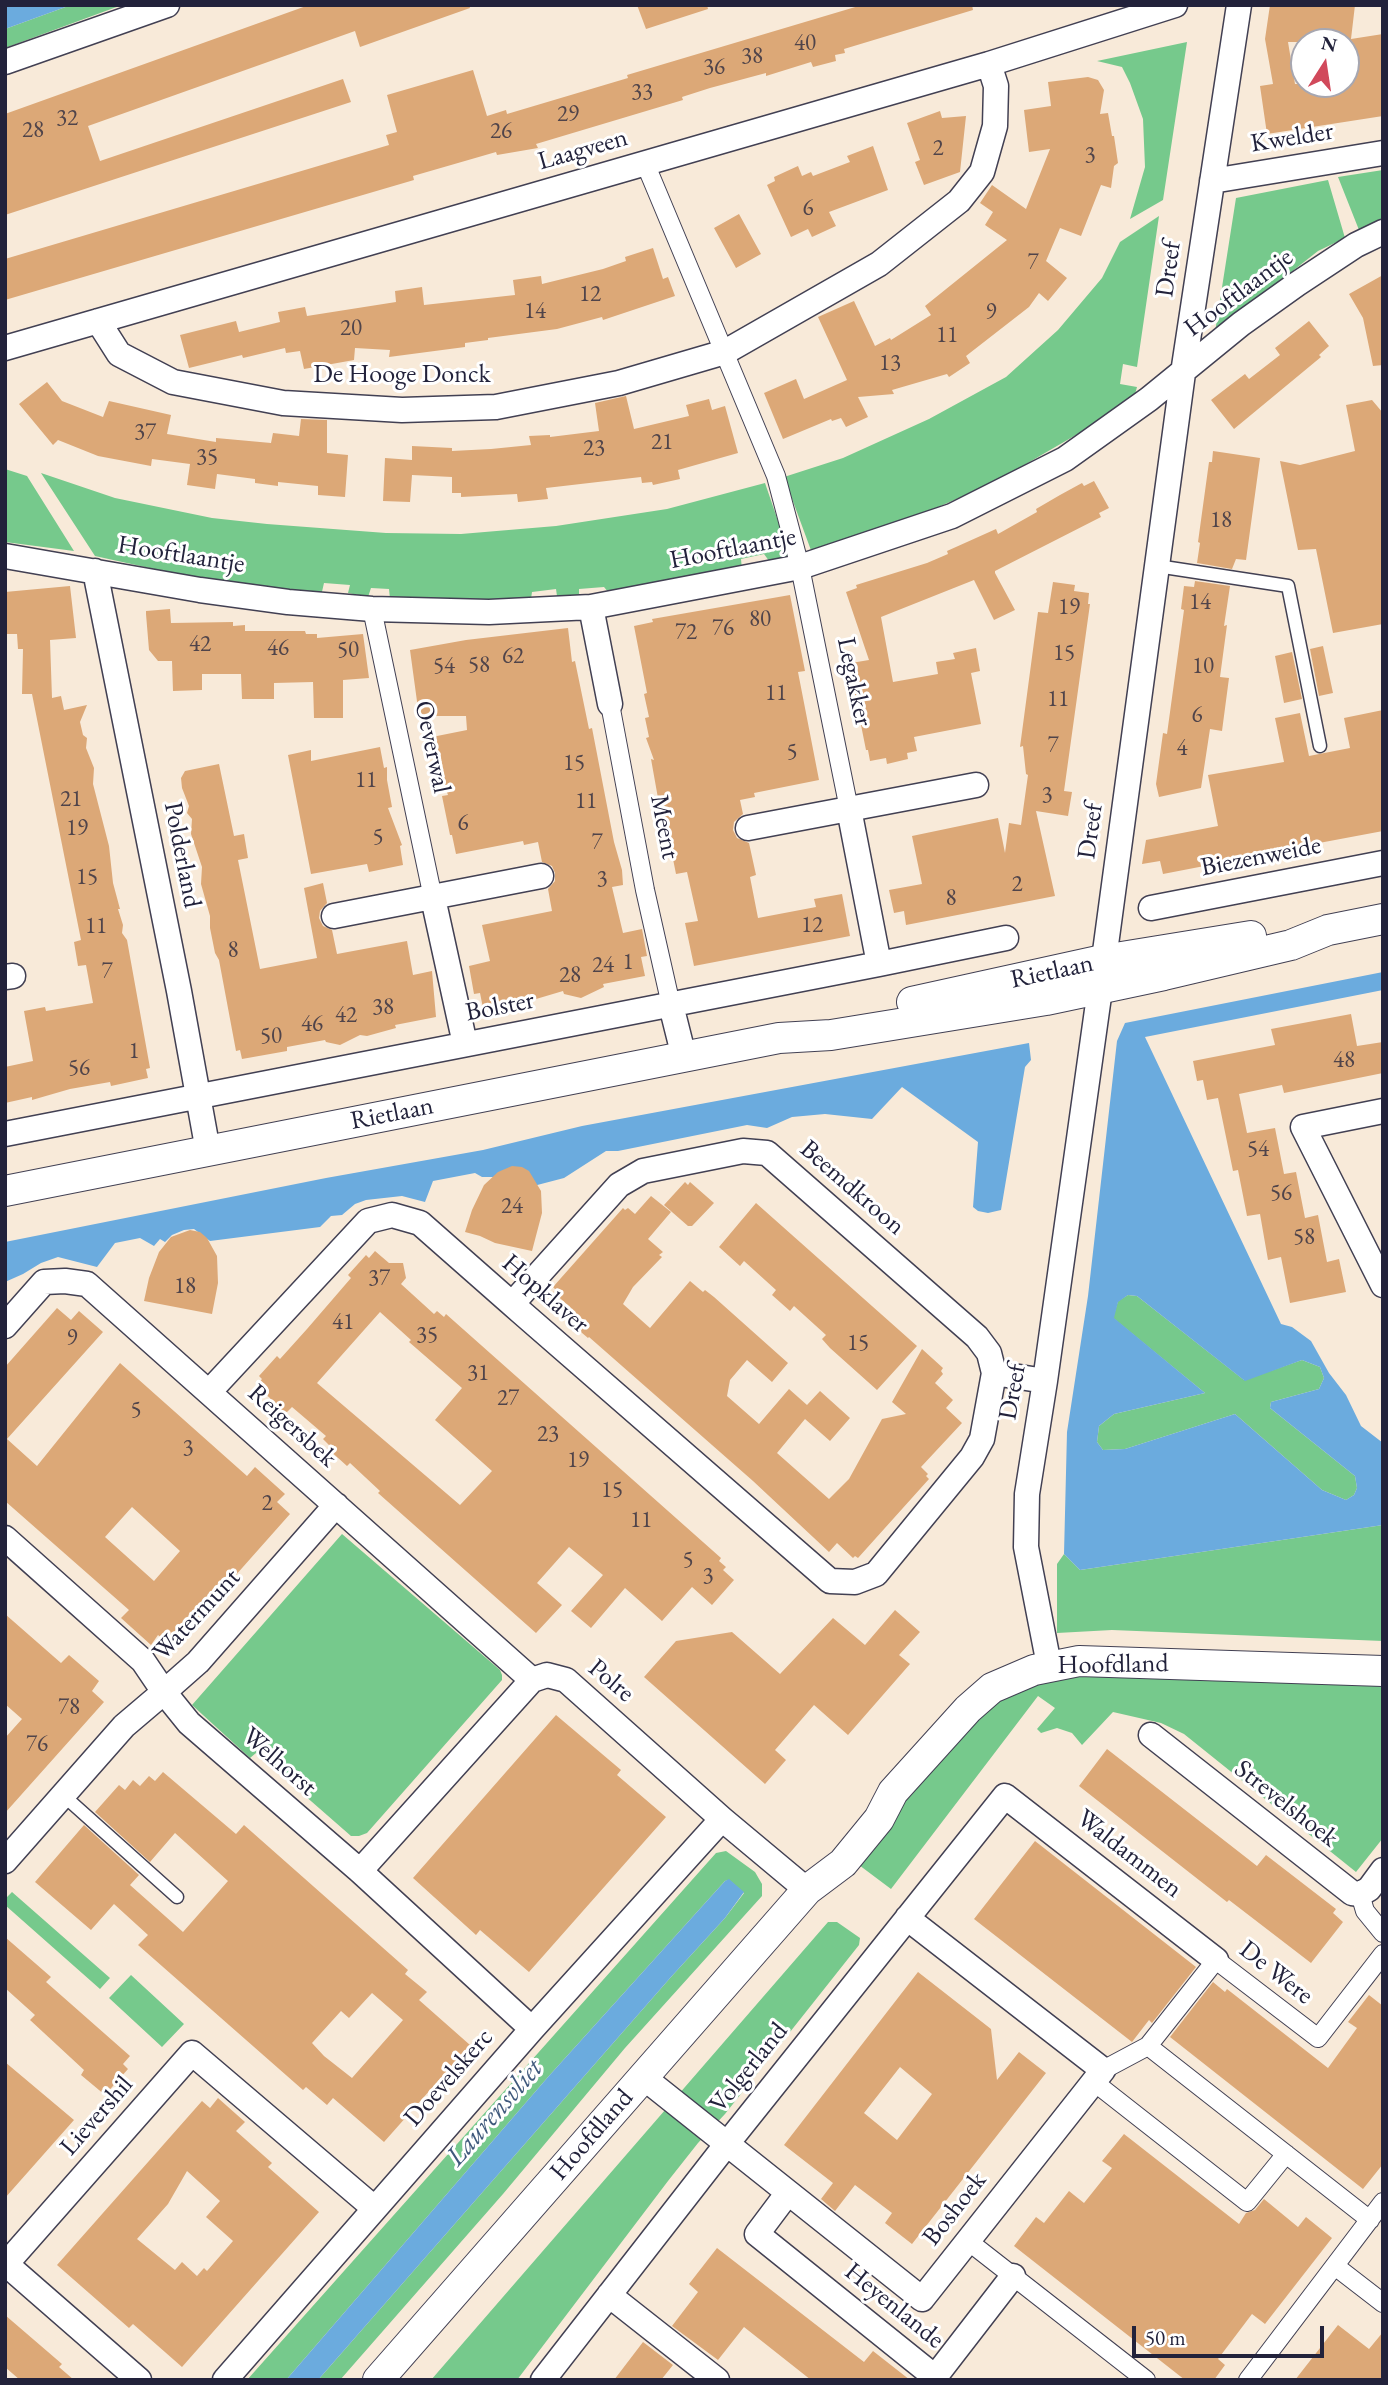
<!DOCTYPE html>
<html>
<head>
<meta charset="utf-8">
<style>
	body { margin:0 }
	#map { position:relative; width:1388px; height:2385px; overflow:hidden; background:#f8ead9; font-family:"EB Garamond",serif }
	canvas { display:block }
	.frame { position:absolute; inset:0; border:7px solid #22223b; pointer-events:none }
	.north { position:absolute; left:1290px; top:28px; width:70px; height:70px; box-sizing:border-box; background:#fff; border:2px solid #a7a7b1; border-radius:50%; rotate:12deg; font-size:19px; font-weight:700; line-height:28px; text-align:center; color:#22223b }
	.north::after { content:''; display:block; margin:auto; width:24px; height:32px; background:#d1495b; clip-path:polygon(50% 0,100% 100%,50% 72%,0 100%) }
	.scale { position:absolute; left:1132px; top:2326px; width:192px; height:32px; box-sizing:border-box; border:4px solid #22223b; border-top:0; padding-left:9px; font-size:21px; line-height:24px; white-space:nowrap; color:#22223b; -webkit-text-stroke:5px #fff; paint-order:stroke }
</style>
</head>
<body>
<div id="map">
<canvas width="1388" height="2385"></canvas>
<div class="frame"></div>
<div class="north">N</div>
<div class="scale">50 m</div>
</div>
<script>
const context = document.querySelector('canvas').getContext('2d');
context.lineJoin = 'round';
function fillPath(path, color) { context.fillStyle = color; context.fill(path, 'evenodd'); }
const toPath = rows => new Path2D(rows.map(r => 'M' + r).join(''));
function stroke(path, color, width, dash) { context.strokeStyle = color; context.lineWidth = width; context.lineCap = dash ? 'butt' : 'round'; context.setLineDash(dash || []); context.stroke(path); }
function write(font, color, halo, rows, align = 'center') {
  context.font = font + ' "EB Garamond",serif'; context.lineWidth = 6; context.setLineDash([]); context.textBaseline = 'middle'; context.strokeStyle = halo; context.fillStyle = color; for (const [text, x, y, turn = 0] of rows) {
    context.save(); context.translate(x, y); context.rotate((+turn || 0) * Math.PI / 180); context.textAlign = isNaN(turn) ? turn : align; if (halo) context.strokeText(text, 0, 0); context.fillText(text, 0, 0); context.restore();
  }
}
fillPath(toPath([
	[71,5,122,5,5,48,5,29],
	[1187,42,1163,200,1130,219,1145,167,1143,119,1130,83,1122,67,1097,61],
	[1383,170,1383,220,1359,230,1338,177],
	[1328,180,1345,238,1318,251,1215,332,1236,198],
	[1159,216,1137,367,1123,364,1120,384,1137,387,1134,398,1100,421,995,482,902,523,812,553,784,477,843,458,929,419,1006,377,1058,330,1102,278,1120,242],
	[5,469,27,476,74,551,5,542],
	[41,473,115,498,212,518,267,524,386,533,461,534,556,526,667,509,765,483,791,559,772,565,764,554,741,559,742,570,609,593,604,587,579,589,579,595,557,596,556,589,532,592,531,599,466,603,390,599,389,589,371,588,368,597,348,593,350,585,324,583,321,596,195,578,95,556],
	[1128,1295,1137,1296,1244,1380,1302,1360,1320,1367,1324,1378,1319,1389,1271,1402,1270,1408,1355,1476,1357,1488,1354,1495,1346,1500,1322,1490,1235,1414,1125,1449,1103,1450,1097,1442,1099,1426,1114,1414,1205,1393,1113,1318,1118,1301],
	[1383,1525,1383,1641,1112,1630,1057,1633,1057,1564,1064,1554,1080,1570],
	[342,1534,500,1670,502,1675,502,1680,367,1833,359,1836,351,1836,256,1753,250,1758,192,1705],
	[1070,1674,1383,1684,1383,1838,1356,1872,1184,1734,1161,1723,1113,1712,1082,1745,1072,1733,1057,1728,1041,1733,1037,1729,1055,1708,1038,1696,891,1889,855,1862,943,1752,1009,1691],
	[726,1851,755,1872,762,1884,762,1896,625,2048,503,2194,340,2380,318,2380,671,1977,725,1918,744,1893,729,1880,725,1881,548,2077,286,2380,247,2380,716,1853],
	[12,1892,110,1978,100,1989,5,1905,5,1899],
	[828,1922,837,1922,860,1938,859,1945,725,2114,698,2143,668,2181,517,2380,431,2380],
	[131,1975,184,2024,162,2047,109,1998]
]), '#76c98c');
fillPath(toPath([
	[5,5,71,5,5,29],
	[1383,972,1383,990,1145,1037,1281,1324,1292,1327,1311,1341,1329,1373,1346,1395,1361,1426,1383,1443,1383,1525,1080,1570,1064,1554,1067,1432,1088,1296,1117,1041,1125,1023],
	[1128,1295,1137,1296,1245,1381,1302,1360,1320,1367,1324,1378,1319,1389,1271,1402,1270,1408,1355,1476,1357,1488,1354,1495,1346,1500,1322,1490,1235,1414,1125,1449,1103,1450,1097,1442,1099,1426,1114,1414,1205,1393,1114,1318,1118,1302],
	[1029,1043,1031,1060,1025,1067,1001,1210,988,1213,978,1211,973,1207,978,1142,902,1087,872,1119,825,1114,792,1117,767,1128,747,1125,618,1151,606,1151,564,1178,522,1189,501,1177,482,1177,475,1173,433,1181,425,1202,402,1196,366,1200,355,1204,342,1215,331,1216,320,1227,210,1241,194,1229,184,1230,172,1235,165,1242,160,1239,154,1246,140,1238,115,1243,97,1267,58,1257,41,1263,23,1274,5,1282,5,1242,326,1178,483,1150,582,1126],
	[729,1879,744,1892,725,1918,671,1977,318,2380,286,2380,548,2077,725,1881]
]), '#6babde');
fillPath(toPath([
	[309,5,469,5,470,8,360,47,355,31,88,126,100,161,343,79,351,102,5,215,5,114],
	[637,5,707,5,708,9,646,29],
	[862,5,972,5,973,10,844,49,845,53,835,55,836,61,813,67,811,62,766,76,766,73,710,88,682,97,683,100,536,144,538,148,497,155,496,152,413,176,414,180,5,300,5,259,389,145,386,135,397,132,387,95,473,70,487,116,506,110,507,114,628,78,627,75],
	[1270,5,1355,5,1351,39,1383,34,1383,116,1267,134,1260,86,1273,84,1265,39],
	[1288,42,1346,42,1346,84,1295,84],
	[1088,77,1098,80,1104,90,1100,114,1108,113,1112,136,1114,136,1118,163,1114,166,1111,188,1101,185,1081,236,1060,228,1046,261,1067,278,1048,301,1039,293,1029,307,966,356,970,363,949,377,947,374,892,390,894,394,858,397,868,417,846,427,841,418,832,421,831,419,783,439,764,393,796,379,804,399,847,380,818,317,854,301,875,346,890,338,891,340,931,315,925,306,1007,240,985,225,993,212,980,203,992,185,1026,209,1050,149,1029,152,1024,110,1051,106,1048,82],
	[940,111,942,118,966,116,960,172,924,185,915,162,920,160,907,123],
	[873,146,888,190,829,212,836,226,812,237,808,229,791,237,767,185,775,181,774,177,798,166,802,176,811,172,813,176,850,162,847,156],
	[739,214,761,254,736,268,714,228],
	[653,248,663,279,668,277,675,296,603,320,602,317,557,329,488,338,488,340,465,343,465,347,389,357,390,350,355,348,354,360,304,369,300,351,286,353,285,348,243,358,242,355,189,368,180,335,236,321,239,332,280,322,278,312,305,307,307,316,396,302,395,291,422,287,424,305,515,295,513,280,541,276,542,284,603,269,626,261,625,257],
	[1383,275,1383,365,1373,366,1363,318,1349,294],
	[1309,321,1329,346,1319,355,1321,357,1234,429,1211,400,1245,374,1249,379,1280,355,1275,348],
	[47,382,62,401,103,417,109,401,171,415,167,434,216,442,216,438,271,443,273,433,299,436,301,419,327,420,327,453,348,455,345,497,318,495,318,486,278,482,278,486,255,483,255,479,217,474,215,489,187,485,190,464,152,459,151,466,98,456,58,440,53,445,19,404],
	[626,396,634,429,689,416,686,405,709,399,712,410,725,406,738,453,678,470,680,479,653,485,652,482,642,483,641,477,546,488,548,499,518,502,517,494,461,497,461,493,452,493,452,477,412,475,410,502,383,501,385,458,412,460,412,446,452,448,452,451,491,449,531,445,529,436,550,435,550,437,599,431,595,403],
	[1372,400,1383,413,1383,624,1333,633,1316,549,1298,550,1280,461,1300,465,1355,451,1346,405],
	[1213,451,1260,458,1246,560,1236,559,1232,569,1197,563,1200,543,1198,542,1209,462,1212,462],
	[1094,481,1109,508,1099,513,1101,517,995,571,995,573,1015,610,994,620,974,580,881,617,893,682,938,674,936,662,955,659,953,653,976,648,980,671,971,673,981,724,914,737,917,751,907,753,908,759,887,764,886,758,870,761,868,750,866,750,851,675,853,674,851,663,869,660,846,592,857,588,856,585,927,563,948,554,947,551,996,529,998,534,1037,512,1036,509,1060,495,1082,483,1084,486],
	[1195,581,1230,586,1224,626,1227,625,1220,677,1229,678,1222,731,1210,729,1201,788,1159,797,1156,784,1163,733,1167,734,1184,610,1181,609,1184,586,1194,587],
	[1053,582,1075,585,1074,591,1089,593,1088,604,1090,604,1064,791,1072,792,1068,816,1036,811,1055,896,906,925,904,911,894,913,889,890,922,884,912,836,998,818,1005,853,1009,823,1021,825,1028,775,1026,774,1023,746,1020,747,1038,612,1048,613],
	[70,586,76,638,50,640,52,698,61,696,64,710,87,705,80,722,83,735,87,738,86,748,94,768,93,784,109,846,113,883,120,909,118,909,123,925,122,933,127,940,150,1068,146,1069,148,1078,111,1086,110,1082,70,1089,32,1100,32,1097,5,1103,5,1067,33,1061,24,1011,45,1007,46,1011,93,1003,86,965,78,966,74,942,81,940,32,694,22,694,23,649,18,649,17,634,5,634,5,592],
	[790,595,805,671,798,672,819,780,754,793,755,797,740,800,743,814,734,822,733,830,737,838,749,843,756,875,750,877,758,918,816,907,814,899,842,894,850,936,694,966,685,923,698,921,687,872,676,874,664,814,661,815,651,759,654,760,646,738,649,737,645,718,649,717,644,694,647,693,634,626,653,622,652,619],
	[170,609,171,623,233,622,233,626,245,625,245,631,305,631,306,634,317,634,317,638,363,634,369,678,343,680,343,718,314,718,313,682,274,683,274,699,242,699,241,674,202,674,202,690,173,691,172,661,158,661,149,650,146,614,146,611],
	[568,628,572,662,575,661,589,729,592,728,614,842,622,870,623,885,612,887,623,933,642,929,647,956,641,957,645,976,603,984,604,987,581,998,564,994,563,991,526,1002,525,1000,483,1008,480,993,474,994,469,966,490,961,482,925,552,911,548,889,555,881,555,873,552,866,542,862,538,842,524,845,523,841,456,854,452,835,450,835,442,796,448,795,427,738,467,730,466,716,419,716,410,650,466,640],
	[1323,646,1333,693,1319,696,1310,649],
	[1292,652,1302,699,1284,703,1275,656],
	[1383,710,1383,831,1303,846,1304,849,1283,853,1282,851,1163,874,1160,861,1142,864,1146,840,1218,826,1208,775,1284,762,1275,718,1300,713,1309,756,1350,748,1344,718],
	[380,747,384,768,387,767,387,780,392,807,388,808,402,845,400,846,403,865,369,872,367,864,311,874,288,755,311,750,311,761],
	[219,764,234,836,244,834,248,858,238,860,260,969,317,958,304,888,323,883,327,903,320,911,319,918,323,926,332,930,337,954,407,941,413,975,432,971,436,1017,395,1025,396,1028,367,1036,360,1035,340,1045,326,1042,325,1040,287,1047,287,1051,242,1059,240,1050,236,1051,219,960,215,953,210,928,210,916,201,884,202,867,191,834,192,819,187,813,189,806,182,788,181,778,185,771],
	[1351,1014,1357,1046,1383,1042,1383,1073,1284,1093,1282,1085,1239,1094,1247,1133,1275,1128,1284,1174,1296,1172,1305,1218,1318,1215,1327,1262,1339,1259,1346,1292,1290,1303,1281,1257,1268,1260,1260,1214,1247,1216,1238,1170,1233,1171,1218,1098,1207,1100,1203,1080,1197,1081,1193,1061,1275,1045,1271,1029],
	[512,1166,522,1167,529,1171,541,1191,542,1213,532,1251,495,1243,480,1236,465,1232,472,1210,484,1185,498,1172],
	[685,1182,688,1185,690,1182,714,1203,692,1226,688,1226,664,1205],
	[651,1196,671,1212,648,1239,663,1252,659,1255,662,1257,633,1287,623,1304,650,1328,690,1281,703,1292,705,1290,714,1297,788,1363,772,1382,747,1360,730,1380,727,1396,759,1424,789,1389,807,1405,820,1391,850,1418,830,1441,805,1419,777,1453,829,1499,849,1479,882,1419,906,1414,892,1402,922,1349,943,1368,941,1371,943,1374,935,1383,953,1400,946,1408,962,1423,921,1467,928,1474,926,1476,929,1479,858,1558,855,1556,853,1558,837,1543,829,1552,753,1481,589,1337,588,1338,562,1316,570,1307,553,1292,556,1290,553,1287,623,1208,625,1210,628,1208,635,1214],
	[756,1203,917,1346,877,1390,830,1348,822,1339,826,1335,794,1306,790,1311,772,1295,776,1290,744,1261,740,1266,719,1247],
	[190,1230,200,1232,207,1238,217,1256,218,1283,212,1314,144,1301,149,1278,159,1252,171,1237],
	[375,1251,389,1263,403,1263,406,1278,401,1284,434,1314,437,1311,444,1317,446,1314,721,1558,719,1561,726,1567,723,1570,734,1580,712,1605,692,1587,662,1621,625,1588,591,1628,571,1611,603,1575,569,1547,537,1583,562,1605,536,1633,378,1493,380,1491,350,1463,347,1466,327,1448,330,1446,323,1439,326,1436,292,1407,287,1412,272,1412,270,1398,256,1386,262,1379,259,1376,277,1356,280,1359,307,1329,351,1278,348,1275,366,1255,369,1258],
	[380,1312,411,1340,409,1342,462,1388,435,1420,492,1471,460,1505,317,1383],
	[57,1308,71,1320,79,1311,103,1332,7,1439,37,1466,120,1363,247,1476,255,1467,285,1494,277,1502,290,1514,172,1647,158,1635,151,1645,121,1618,129,1610,5,1501,5,1367],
	[132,1507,180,1551,154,1581,105,1537],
	[895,1610,920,1632,899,1655,910,1664,848,1735,814,1705,775,1750,786,1760,765,1784,644,1677,676,1641,732,1632,780,1674,833,1618,865,1645],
	[5,1614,61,1663,69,1655,99,1681,92,1691,104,1702,5,1813,5,1738,22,1719,5,1704],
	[556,1715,621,1770,617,1775,666,1817,529,1972,480,1930,476,1935,413,1878],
	[1107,1749,1257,1866,1266,1855,1336,1909,1333,1913,1343,1922,1311,1963,1229,1900,1227,1902,1079,1786],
	[163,1772,236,1834,244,1825,408,1970,405,1974,427,1992,419,2000,470,2045,384,2142,333,2098,327,2105,306,2087,303,2090,229,2025,138,1945,148,1935,114,1904,91,1930,35,1882,84,1825,139,1875,130,1885,183,1932,228,1881,175,1833,150,1862,95,1812,119,1785,125,1790,133,1780,140,1786,149,1776,155,1781],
	[372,1993,403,2020,352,2078,324,2056,312,2043,341,2011,349,2018],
	[1035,1841,1196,1967,1152,2023,1149,2020,1132,2042,974,1919],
	[5,1937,51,1977,46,1982,130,2056,123,2064,128,2069,105,2095,81,2075,84,2070,30,2020,35,2015,5,1988],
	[918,1972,991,2029,997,2080,1019,2052,1046,2073,912,2244,885,2223,892,2213,855,2185,835,2211,821,2199,833,2183,784,2145],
	[900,2067,932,2094,897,2140,864,2113],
	[1213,1982,1225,1992,1227,1989,1328,2068,1357,2028,1348,2022,1369,1995,1383,2006,1383,2164,1363,2189,1170,2037],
	[5,2062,74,2120,5,2198],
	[218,2098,245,2122,236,2131,272,2163,268,2167,319,2212,182,2367,133,2324,129,2328,57,2265,202,2101,210,2108],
	[187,2171,220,2201,206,2217,233,2241,207,2271,204,2268,197,2276,182,2262,175,2270,137,2239,168,2204],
	[1124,2134,1239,2224,1246,2213,1255,2210,1264,2199,1298,2227,1306,2217,1332,2238,1265,2324,1252,2314,1218,2359,1225,2365,1214,2380,1185,2380,1014,2246,1036,2217,1044,2223,1069,2191,1084,2203,1112,2168,1102,2161],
	[717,2248,864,2362,873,2351,910,2380,811,2380,744,2327,718,2360,672,2326,698,2292,689,2284],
	[5,2315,62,2364,59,2367,74,2380,20,2380,5,2367],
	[1338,2325,1369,2349,1383,2332,1383,2380,1295,2380],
	[643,2342,673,2365,661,2380,614,2380]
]), '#dca877');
const service = toPath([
	[1157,566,1288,586,1320,746],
	[63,1795,177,1897]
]);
const pedestrian = toPath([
	[645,163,776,476,800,567,849,809],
	[372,609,433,898],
	[610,704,645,890,671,1005],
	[1360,1894,1365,1911,1383,1933],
	[1148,2046,1370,2220],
	[1103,2070,1148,2046,1216,1960,1318,2038,1383,1954],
	[1094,2082,1247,2202,1286,2154],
	[968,2241,1146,2380],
	[1335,2266,1383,2303],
	[1248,2380,1383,2202]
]);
const minor = toPath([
	[5,62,167,5],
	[1212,181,1383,153],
	[98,321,119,354,173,382,283,403,402,410,496,407,619,383,725,352,879,264,959,201,982,172,995,126,996,86,989,64],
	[5,348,989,64,1175,5],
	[5,556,200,590,288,602,372,609,489,612,591,607,800,567,952,516,1065,459,1149,399,1241,324,1297,284,1356,245,1383,232],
	[95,571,179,991,208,1151],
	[591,607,610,704],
	[849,809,879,964],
	[748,828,976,785],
	[433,898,465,1044],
	[1151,908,1383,863],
	[334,916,541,876],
	[5,977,13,976],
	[671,1005,684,1057],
	[1383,1111,1303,1127,1383,1285],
	[5,1134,879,964,1006,938],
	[5,1326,44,1282,65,1281,87,1284,532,1680],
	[994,1373,1045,1381],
	[209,1392,368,1221,392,1215,420,1223,512,1304,521,1312,830,1581,855,1582,876,1574,972,1457,982,1439,994,1373,989,1353,977,1337,767,1153,743,1151,643,1171,619,1185,512,1304],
	[5,1538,143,1661,164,1692,198,1662,336,1505],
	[1049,1665,1026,1547,1027,1494,1045,1381,1100,989,1183,373,1239,5],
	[1151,1735,1352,1893,1360,1894,1369,1889,1383,1870],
	[5,1861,124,1726,164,1692,189,1723,360,1871,532,2029],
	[360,1871,532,1680,547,1675,566,1680,722,1819,807,1890],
	[643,2077,922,2299,1103,2070,907,1918],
	[787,2194,757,2234,935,2377,1013,2276],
	[609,2295,717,2380],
	[139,2380,6,2264,192,2053,374,2208],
	[225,2380,532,2029,722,1819],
	[543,2380,726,2145,1005,1796,1216,1960]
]);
const tertiary = toPath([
	[912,1002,1103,960,1251,936],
	[5,1191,779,1038,831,1035,1046,1000,1164,975,1291,945,1328,930,1383,919],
	[378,2380,807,1890,843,1863,879,1819,893,1792,968,1709,992,1688,1034,1670,1079,1661,1383,1671]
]);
stroke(service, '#424053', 15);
stroke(pedestrian, '#424053', 20);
stroke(minor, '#424053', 27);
stroke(tertiary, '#424053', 32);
stroke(service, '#fff', 12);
stroke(pedestrian, '#fff', 18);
stroke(minor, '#fff', 24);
stroke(tertiary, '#fff', 30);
write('23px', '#50444a', null, [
	["40",805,44],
	["38",752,57],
	["36",714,68],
	["33",642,93],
	["29",568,115],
	["32",67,119],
	["28",33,131],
	["26",501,132],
	["2",938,149],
	["3",1090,156],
	["6",808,209],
	["7",1033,263],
	["12",590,295],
	["14",535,312],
	["9",991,313],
	["20",351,329],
	["11",947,336],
	["13",890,364],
	["37",145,433],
	["21",662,443],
	["23",594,449],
	["35",207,458],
	["18",1221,521],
	["14",1200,603],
	["19",1069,608],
	["80",760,620],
	["76",723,629],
	["72",686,633],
	["42",200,645],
	["46",278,649],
	["50",348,651],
	["15",1064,654],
	["62",513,657],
	["58",479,666],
	["54",444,667],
	["10",1203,667],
	["11",776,694],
	["11",1058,700],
	["6",1197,716],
	["7",1053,746],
	["4",1182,749],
	["5",792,753],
	["15",574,764],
	["11",366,781],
	["3",1047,796],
	["21",71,800],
	["11",586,802],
	["6",463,824],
	["19",77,829],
	["5",378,838],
	["7",597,843],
	["15",87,878],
	["3",602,880],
	["2",1017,885],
	["8",951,899],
	["12",812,926],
	["11",96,927],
	["8",233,951],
	["1",628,963],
	["24",603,966],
	["7",107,972],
	["28",570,976],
	["38",383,1008],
	["42",346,1016],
	["46",312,1025],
	["50",271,1037],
	["1",134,1052],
	["48",1344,1061],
	["56",79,1069],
	["54",1258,1150],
	["56",1281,1194],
	["24",512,1207],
	["58",1304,1238],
	["37",379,1279],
	["18",185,1287],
	["41",343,1323],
	["35",427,1336],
	["9",72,1339],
	["15",858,1344],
	["31",478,1374],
	["27",508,1399],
	["5",136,1411],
	["23",548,1435],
	["3",188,1449],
	["19",578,1461],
	["15",612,1491],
	["2",267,1504],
	["11",641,1521],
	["5",688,1561],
	["3",708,1577],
	["78",69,1708],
	["76",37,1745]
]);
write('26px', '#22223b', '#fff', [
	["Kwelder",1292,138,-9],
	["Laagveen",583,150,-16],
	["Dreef",1169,269,-82],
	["Hooftlaantje",1239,293,-37],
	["De Hooge Donck",402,375],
	["Hooftlaantje",733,549,-11],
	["Hooftlaantje",181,555,9],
	["Legakker",854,682,78],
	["Oeverwal",432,747,78],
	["Meent",664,827,79],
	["Dreef",1091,831,-82],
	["Polderland",182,855,79],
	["Biezenweide",1261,857,-11],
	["Rietlaan",1052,972,-12],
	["Bolster",500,1007,-11],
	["Rietlaan",392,1114,-11],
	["Beemdkroon",852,1188,41],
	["Hopklaver",545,1294,41],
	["Dreef",1013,1392,-80],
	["Reigersbek",292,1426,42],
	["Watermunt",197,1615,-47],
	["Hoofdland",1113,1665,-1],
	["Polre",611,1681,40],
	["Welhorst",279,1762,41],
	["Strevelshoek",1286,1804,38],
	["Waldammen",1129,1854,38],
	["De Were",1276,1973,38],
	["Volgerland",749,2068,-51],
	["Doevelskerc",449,2078,-49],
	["Lievershil",97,2116,-49],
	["Hoofdland",592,2135,-49],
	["Boshoek",955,2209,-52],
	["Heyenlande",894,2306,39]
]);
write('italic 28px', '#3f597c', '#fff', [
	["Laurensvliet",495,2113,-49]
]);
</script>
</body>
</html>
